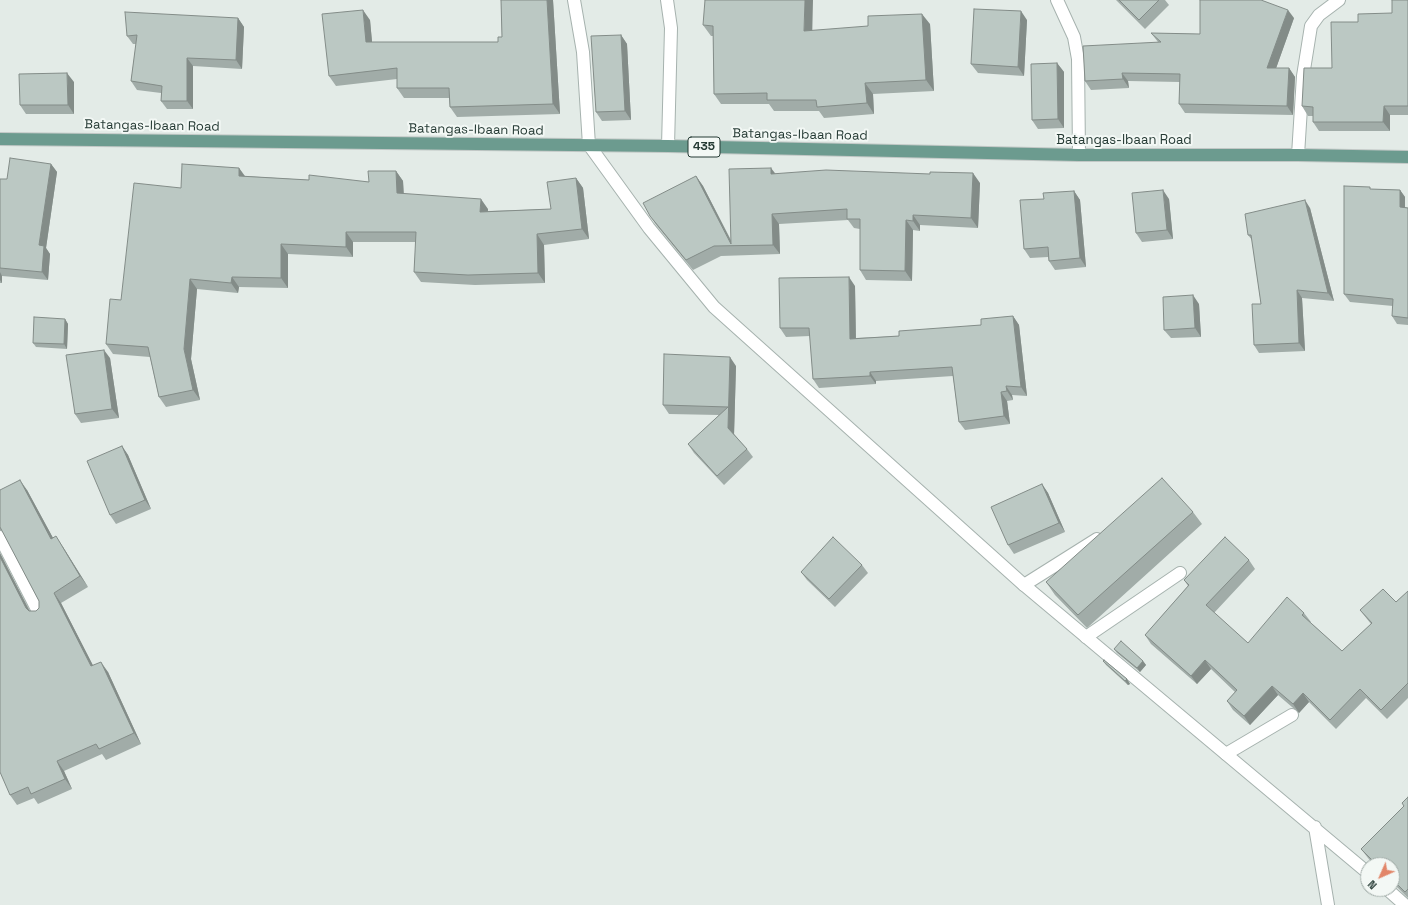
<!DOCTYPE html>
<html>
<head>
<meta charset="utf-8">
<style>
	body { margin:0 }
	#map { position:relative; width:1408px; height:905px; overflow:hidden; background:#e3ebe7; font-family:"Space Grotesk",sans-serif }
	canvas { display:block }
	.north { position:absolute; left:1360px; top:857px; width:40px; height:40px; box-sizing:border-box; background:#f3f8f5; border:1px solid #a1aca8; border-radius:50%; rotate:225deg; font-size:11px; font-weight:700; line-height:16px; text-align:center; color:#253a34 }
	.north::after { content:''; display:block; margin:auto; width:14px; height:18px; background:#e28669; clip-path:polygon(50% 0,100% 100%,50% 72%,0 100%) }
</style>
</head>
<body>
<div id="map">
<canvas width="1408" height="905"></canvas>
<div class="north">N</div>
</div>
<script>
const context = document.querySelector('canvas').getContext('2d');
context.lineJoin = 'round';
const toPath = rows => new Path2D(rows.map(r => 'M' + r).join(''));
function stroke(path, color, width, dash) { context.strokeStyle = color; context.lineWidth = width; context.lineCap = dash ? 'butt' : 'round'; context.setLineDash(dash || []); context.stroke(path); }
function fillPath(path, color) { context.fillStyle = color; context.fill(path, 'evenodd'); }
function write(font, color, halo, rows, align = 'center') {
  context.font = font + ' "Space Grotesk",sans-serif'; context.lineWidth = 4; context.setLineDash([]); context.textBaseline = 'middle'; context.strokeStyle = halo; context.fillStyle = color; for (const [text, x, y, turn = 0] of rows) {
    context.save(); context.translate(x, y); context.rotate((+turn || 0) * Math.PI / 180); context.textAlign = isNaN(turn) ? turn : align; if (halo) context.strokeText(text, 0, 0); context.fillText(text, 0, 0); context.restore();
  }
}
const service = toPath([
	[667,0,671,28,668,146],
	[1024,585,1097,539],
	[1086,637,1180,573],
	[1226,754,1292,715]
]);
const minor = toPath([
	[574,0,583,52,589,145,649,228,714,307,1024,585,1368,873],
	[1057,0,1074,37,1078,59,1079,155],
	[1298,155,1303,76,1311,26,1319,15,1339,0],
	[0,537,40,615],
	[1315,827,1328,905],
	[1387,889,1405,905]
]);
const primary = toPath([
	[0,139,668,146,1079,155,1298,155,1408,157]
]);
stroke(service, '#a6b2ae', 14);
stroke(minor, '#a6b2ae', 14);
stroke(primary, '#c2c8c6', 14);
stroke(service, '#fff', 12);
stroke(minor, '#fff', 12);
stroke(primary, '#6c9b8f', 12);
fillPath(toPath([
	[501,0,553,0,560,114,457,117,450,107,449,98,404,98,397,88,397,79,336,86,329,76,370,20,372,42,498,42,502,37],
	[1116,0,1165,0,1169,5,1145,29],
	[1408,0,1408,115,1390,115,1390,131,1319,131,1313,122,1313,116,1308,116,1302,106,1332,68,1358,22,1392,13],
	[238,18,244,27,242,69,193,66,193,109,167,109,161,101,161,93,137,90,131,81,136,44,133,44,127,36],
	[1294,18,1276,68,1289,68,1295,77,1293,115,1185,113,1179,104,1180,82,1128,81,1129,88,1091,90,1085,81,1158,42,1151,33,1200,34],
	[1027,20,1024,76,978,73,971,64],
	[930,24,934,91,873,94,874,114,824,118,819,111,774,111,769,104,721,104,714,94,713,36,711,36,703,25,812,31],
	[621,35,627,44,631,120,602,121,596,112],
	[1057,63,1064,72,1064,128,1038,129,1032,120],
	[74,82,74,114,26,114,20,105],
	[51,164,57,172,46,248,50,254,48,280,2,276,2,283,0,283,0,179,7,179],
	[239,168,245,176,309,180,369,182,396,171,403,181,404,194,488,209,488,211,551,209,576,178,583,188,589,239,544,245,545,283,475,285,421,282,414,272,416,242,353,242,353,257,288,254,288,288,239,287,238,293,197,289,191,359,200,400,166,407,159,397,150,357,113,354,106,344,181,188],
	[775,174,980,183,978,228,920,225,920,231,913,230,912,281,866,280,860,270,860,229,854,228,848,220,779,224,780,254,721,256,693,270,657,226,650,216,696,176,703,186,731,240],
	[1372,189,1400,190,1405,197,1405,207,1408,208,1408,325,1397,324,1392,316,1393,306,1350,302,1344,294],
	[1074,191,1080,200,1086,267,1055,270,1049,261,1048,257,1030,258,1024,249,1044,199],
	[1169,199,1173,239,1142,242,1136,233],
	[1310,208,1334,301,1302,298,1305,351,1259,353,1254,345,1261,304,1252,240,1248,235],
	[855,286,856,338,899,336,981,325,1013,316,1019,325,1027,396,1012,395,1013,400,1007,401,1010,424,965,430,959,422,953,376,876,381,876,384,819,388,813,379,810,336,786,337,780,328],
	[1199,304,1201,337,1171,338,1164,330],
	[65,319,68,324,67,349,36,347,33,343],
	[110,358,119,418,81,423,75,414],
	[736,366,734,434,747,449,753,457,724,485,694,453,688,444,719,415,669,414,663,405],
	[122,446,128,455,151,509,116,524,110,515],
	[1042,484,1048,493,1065,532,1014,554,1008,545],
	[0,490,27,490,53,538,63,547,88,587,61,603,93,666,108,672,141,744,106,760,102,754,64,771,72,789,38,804,34,798,17,805,10,795,0,553,30,611,36,611,39,608,39,601,2,530,0,530],
	[1193,512,1202,524,1087,628,1055,595,1046,582],
	[1249,560,1255,569,1214,613,1248,643,1304,613,1311,622,1310,622,1342,651,1371,624,1367,619,1360,610,1396,602,1408,591,1408,698,1387,719,1366,698,1336,729,1309,702,1299,713,1278,695,1250,725,1233,710,1227,701,1235,692,1211,669,1197,684,1151,644,1145,635,1188,586,1184,580],
	[862,565,868,573,835,607,807,580,801,572],
	[1114,649,1143,661,1146,665,1140,672,1117,653],
	[1103,661,1127,679,1130,684,1128,685,1106,665],
	[1408,797,1408,898,1392,882,1392,865,1374,865,1368,858,1361,849,1404,806,1402,803]
]), '#a1aca8');
fillPath(toPath([
	[547,0,553,0,560,114,553,104],
	[805,0,813,0,812,42,804,31],
	[363,10,370,20,373,52,366,42],
	[1288,10,1294,18,1273,77,1267,68],
	[1021,11,1027,20,1024,76,1018,67],
	[922,14,930,24,934,91,926,80],
	[238,18,244,27,242,69,236,60],
	[621,35,627,44,631,120,625,111],
	[187,58,193,66,193,109,187,101],
	[1057,63,1064,72,1064,128,1058,119],
	[1289,68,1295,77,1293,115,1287,106],
	[67,73,74,82,74,114,68,105],
	[1122,73,1128,81,1129,88,1123,79],
	[865,83,873,94,874,114,867,103],
	[1384,106,1390,115,1390,131,1383,122],
	[51,164,57,172,46,248,50,254,48,280,42,272,39,245],
	[239,168,246,178,239,176],
	[771,168,778,177,771,174],
	[396,171,403,181,404,204,397,193],
	[973,173,980,183,978,228,971,218],
	[696,176,703,186,733,245,732,245],
	[576,178,583,188,589,239,582,229],
	[1163,190,1169,199,1173,239,1167,230],
	[1400,190,1405,197,1405,215,1400,207],
	[1074,191,1080,200,1086,267,1080,258],
	[481,199,488,209,487,222,480,212],
	[1305,200,1310,208,1334,301,1328,293],
	[772,214,779,224,780,254,773,245],
	[913,215,920,225,920,231,913,221],
	[906,220,913,230,912,281,905,271],
	[346,232,353,242,353,257,346,247],
	[537,234,544,245,545,283,538,273],
	[281,244,288,254,288,288,281,278],
	[0,272,2,276,2,283,0,280],
	[232,277,239,287,238,293,231,283],
	[849,277,855,286,856,348,850,339],
	[190,279,197,289,191,359,200,400,193,390,184,349],
	[1297,290,1302,298,1305,351,1299,343],
	[1193,295,1199,304,1201,337,1195,328],
	[1013,316,1019,325,1027,396,1021,387],
	[65,319,68,324,67,349,64,344],
	[104,350,110,358,119,418,112,409],
	[730,357,736,366,734,436,728,428],
	[870,372,876,381,876,384,870,376],
	[1006,386,1012,395,1013,400,1007,391],
	[1001,392,1007,401,1010,424,1004,416],
	[122,446,128,455,151,509,145,500],
	[20,480,27,490,59,549,51,539],
	[1042,484,1048,493,1065,532,1059,523],
	[56,536,63,547,88,587,80,576],
	[0,553,33,618,26,608,0,557],
	[54,593,61,603,99,677,91,666],
	[1205,660,1211,669,1197,684,1191,676],
	[1143,661,1146,665,1140,672,1137,668],
	[101,662,108,672,141,744,134,733],
	[1127,679,1130,684,1128,685,1125,681],
	[1272,686,1278,695,1250,725,1244,716],
	[1303,693,1309,702,1299,713,1293,704],
	[57,761,64,771,72,789,65,779]
]), '#838c88');
const building = toPath([
	[501,0,547,0,553,104,450,107,449,88,397,88,397,68,329,76,322,14,363,10,366,42,498,42,498,37,502,37,501,0],
	[705,0,805,0,804,31,868,26,868,16,922,14,926,80,865,83,867,103,817,107,816,100,767,100,767,93,714,94,713,26,703,25,705,0],
	[1119,0,1159,0,1139,20,1119,0],
	[1200,0,1261,0,1288,10,1267,68,1289,68,1287,106,1179,104,1180,74,1122,73,1123,79,1085,81,1083,46,1161,42,1151,33,1200,34,1200,0],
	[1392,0,1408,0,1408,106,1384,106,1383,122,1313,122,1313,107,1302,106,1304,68,1332,68,1331,22,1358,22,1358,14,1392,13,1392,0],
	[974,9,1021,11,1018,67,971,64,974,9],
	[125,12,238,18,236,60,187,58,187,101,161,101,162,86,131,81,137,35,127,36,125,12],
	[621,35,625,111,596,112,591,36,621,35],
	[1057,63,1058,119,1032,120,1031,64,1057,63],
	[67,73,68,105,20,105,19,74,67,73],
	[10,158,51,164,39,245,44,246,42,272,0,268,0,179,7,179,10,158],
	[182,164,239,168,239,176,309,180,309,175,369,182,368,171,396,171,397,193,481,199,480,212,551,209,547,182,576,178,582,229,537,234,538,273,468,275,414,272,416,232,346,232,346,247,281,244,281,278,232,277,231,283,190,279,184,349,193,390,159,397,148,347,106,344,110,299,121,300,134,183,181,188,182,164],
	[771,168,771,174,826,170,930,174,930,172,973,173,971,218,913,215,913,221,906,220,905,271,860,270,860,219,847,219,847,209,772,214,773,245,714,246,686,260,650,216,643,203,696,176,731,244,729,169,771,168],
	[1344,186,1370,187,1370,189,1400,190,1400,207,1408,208,1408,318,1392,316,1393,299,1344,294,1344,186],
	[1163,190,1167,230,1136,233,1132,193,1163,190],
	[1074,191,1080,258,1049,261,1048,247,1024,249,1020,200,1044,199,1043,193,1074,191],
	[1305,200,1328,293,1297,290,1299,343,1254,345,1252,304,1261,304,1251,235,1248,235,1245,214,1305,200],
	[849,277,850,339,899,336,899,331,981,325,981,319,1013,316,1021,387,1006,386,1007,391,1001,392,1004,416,959,422,952,367,870,372,870,376,813,379,809,328,780,328,779,278,849,277],
	[1193,295,1195,328,1164,330,1163,297,1193,295],
	[34,317,65,319,64,344,33,343,34,317],
	[104,350,112,409,75,414,66,355,104,350],
	[664,354,730,357,728,428,747,449,717,476,688,444,728,407,663,405,664,354],
	[122,446,145,500,110,515,87,461,122,446],
	[1162,478,1193,512,1078,615,1046,582,1162,478],
	[20,480,51,539,56,536,80,576,54,593,91,666,101,662,134,733,99,749,96,744,57,761,65,779,31,794,28,787,10,795,0,772,0,557,26,608,29,611,36,611,39,608,39,601,0,527,0,490,20,480],
	[1042,484,1059,523,1008,545,991,507,1042,484],
	[833,537,862,565,829,599,801,572,833,537],
	[1225,537,1249,560,1206,605,1248,643,1287,597,1304,613,1302,615,1342,651,1372,623,1360,610,1383,589,1396,602,1408,591,1408,683,1381,710,1360,689,1330,720,1303,693,1293,704,1272,686,1244,716,1227,701,1237,690,1205,660,1191,676,1145,635,1189,585,1184,580,1225,537],
	[1121,641,1143,661,1137,668,1114,649,1121,641],
	[1104,660,1127,679,1125,681,1103,661,1104,660],
	[1408,797,1408,889,1405,892,1392,879,1392,865,1377,865,1361,849,1404,806,1402,803,1408,797]
]);
fillPath(building, '#bbc8c3');
stroke(building, '#838c88', 1);
for (const [x, y, w] of [
	[704,147,32]
]) { const box = new Path2D(); box.roundRect(x - w / 2, y - 10, w, 20, 3); context.fillStyle = '#f3f8f5'; context.fill(box); stroke(box, '#253a34', 1); }
write('bold 12px', '#253a34', null, [
	["435",704,147]
]);
write('13px', '#253a34', '#f3f8f5', [
	["Batangas-Ibaan Road",152,126,1],
	["Batangas-Ibaan Road",476,130,1],
	["Batangas-Ibaan Road",800,135,1],
	["Batangas-Ibaan Road",1124,140]
]);
</script>
</body>
</html>
